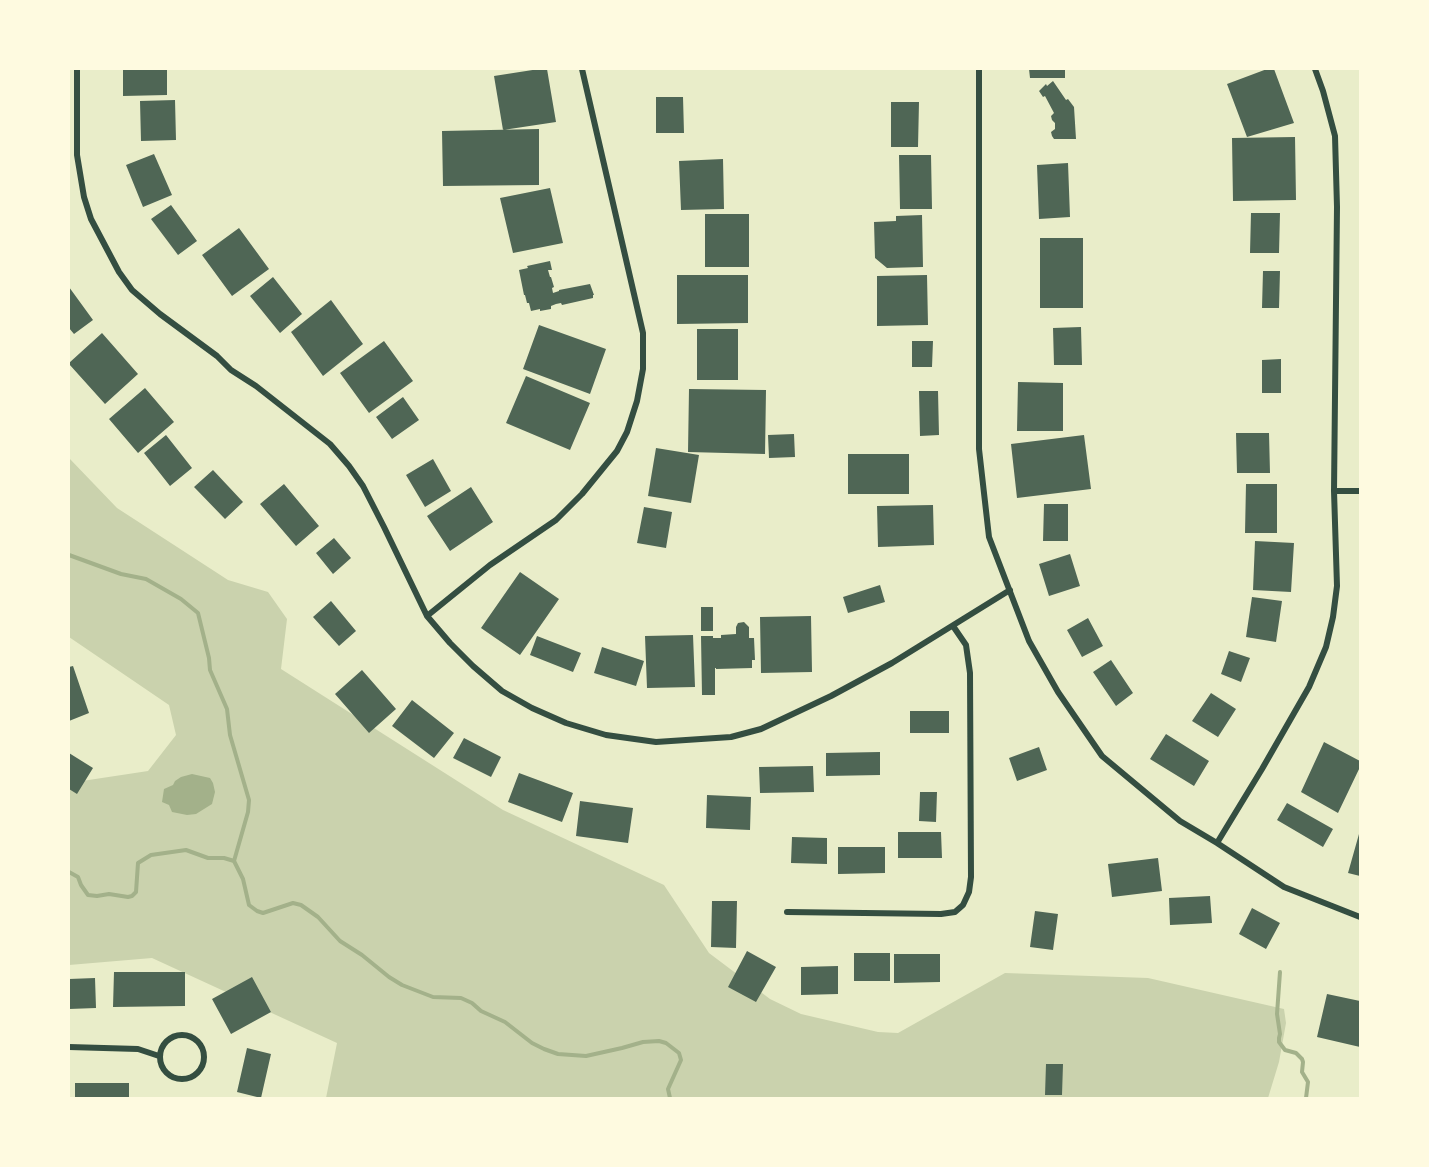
<!DOCTYPE html>
<html>
<head>
<meta charset="utf-8">
<style>
	body { margin:0 }
	#map { position:relative; width:1429px; height:1167px; overflow:hidden; background:#e9edc9; font-family:Helvetica,sans-serif }
	canvas { display:block }
	.frame { position:absolute; inset:0; border:70px solid #fefae0; pointer-events:none }
</style>
</head>
<body>
<div id="map">
<canvas width="1429" height="1167"></canvas>
<div class="frame"></div>
</div>
<script>
const context = document.querySelector('canvas').getContext('2d');
context.lineJoin = 'round';
function fillPath(path, color) { context.fillStyle = color; context.fill(path, 'evenodd'); }
const toPath = rows => new Path2D(rows.map(r => 'M' + r).join(''));
function stroke(path, color, width, dash) { context.strokeStyle = color; context.lineWidth = width; context.lineCap = dash ? 'butt' : 'round'; context.setLineDash(dash || []); context.stroke(path); }
fillPath(toPath([
	[69,458,117,508,228,580,268,592,287,619,281,669,503,810,664,885,709,953,770,999,801,1014,878,1032,898,1033,1005,973,1148,978,1284,1009,1286,1023,1279,1062,1268,1098,326,1098,337,1043,152,958,69,965,69,783,148,771,176,735,169,705,69,637]
]), '#cad2ad');
fillPath(toPath([
	[192,774,210,778,213,783,215,792,212,804,196,814,187,815,172,812,169,805,162,802,164,789,173,785,175,781,181,777]
]), '#a3b18a');
stroke(toPath([
	[69,555,121,574,146,579,181,599,198,613,209,658,210,670,227,709,230,735,249,800,248,812,234,861,243,879,249,905,257,911,263,913,293,903,301,905,318,917,340,941,362,955,389,977,402,985,433,997,461,998,472,1003,481,1011,505,1022,532,1043,544,1049,558,1054,586,1056,622,1048,643,1042,659,1041,666,1043,679,1053,681,1060,668,1089,670,1098],
	[69,872,78,877,81,885,88,895,97,896,109,894,128,897,132,896,136,892,138,863,151,855,186,850,208,858,224,858,234,861],
	[1280,972,1277,1014,1280,1034,1279,1038,1279,1042,1285,1050,1296,1053,1302,1059,1303,1062,1302,1072,1308,1082,1306,1098]
]), '#a3b18a', 4);
fillPath(toPath([
	[123,69,167,69,167,95,123,96],
	[539,69,547,69,556,122,503,130,494,76],
	[1029,69,1065,69,1065,78,1030,78],
	[1267,69,1274,69,1294,123,1247,137,1227,84],
	[1053,81,1066,100,1068,99,1074,107,1076,139,1054,139,1052,136,1051,132,1055,129,1055,123,1052,120,1051,116,1054,113,1045,96,1043,97,1039,91,1046,84,1047,86],
	[656,97,683,97,684,133,656,133],
	[175,100,176,140,141,141,140,101],
	[891,102,919,102,918,147,891,147],
	[539,129,539,185,443,186,442,131],
	[1295,137,1296,200,1233,201,1232,138],
	[154,154,172,195,143,207,126,165],
	[899,155,931,155,932,209,900,209],
	[723,159,724,209,681,210,679,161],
	[1068,163,1070,217,1039,219,1037,165],
	[550,188,563,243,513,253,500,198],
	[171,205,197,241,178,255,151,219],
	[1251,213,1280,213,1279,253,1250,253],
	[705,214,749,214,749,267,705,267],
	[922,215,923,267,887,268,875,258,874,222,896,221,896,216],
	[239,228,269,269,232,296,202,255],
	[1040,238,1083,238,1083,308,1040,308],
	[550,261,552,270,548,270,550,277,551,277,554,287,552,288,553,293,559,291,559,290,590,284,594,295,593,295,593,298,562,305,561,303,556,304,551,306,551,309,540,311,540,309,531,311,529,303,527,303,525,295,524,295,519,270,528,268,527,266],
	[1263,271,1280,271,1279,308,1262,308],
	[677,275,748,275,748,323,677,324],
	[927,275,928,325,877,326,877,276],
	[273,277,302,314,280,333,250,296],
	[69,287,93,320,74,334,69,328],
	[331,300,363,344,323,376,291,332],
	[539,325,606,349,590,394,523,369],
	[1081,327,1082,365,1054,365,1053,328],
	[697,329,738,329,738,380,697,380],
	[102,333,138,374,105,404,69,364,69,363],
	[384,341,413,381,369,413,340,373],
	[912,341,933,341,932,367,912,367],
	[1281,359,1281,393,1262,393,1262,360],
	[526,376,590,403,570,450,506,423],
	[1018,382,1063,383,1063,431,1017,431],
	[145,388,174,422,138,453,109,419],
	[689,389,766,390,765,454,688,452],
	[919,391,938,391,939,435,920,436],
	[403,397,419,420,392,439,376,417],
	[1236,433,1269,433,1270,473,1237,473],
	[794,434,795,457,769,458,768,435],
	[166,435,192,468,170,486,144,453],
	[1084,435,1091,489,1017,498,1011,444],
	[656,448,699,455,691,503,648,496],
	[848,454,909,454,909,494,848,494],
	[433,459,451,491,425,507,406,475],
	[213,470,243,502,225,519,194,487],
	[284,484,319,526,296,546,260,504],
	[1246,484,1277,484,1277,533,1245,533],
	[471,487,493,522,450,551,427,516],
	[1044,504,1068,504,1068,541,1043,541],
	[933,505,934,545,878,547,877,506],
	[644,507,672,512,666,548,637,543],
	[334,538,351,558,333,574,316,553],
	[1255,541,1294,543,1291,592,1253,590],
	[1070,554,1080,586,1049,596,1039,564],
	[520,572,559,599,520,655,481,628],
	[880,585,885,602,848,613,843,597],
	[1252,597,1282,601,1276,642,1246,637],
	[331,601,356,631,339,646,313,617],
	[701,607,713,607,713,631,701,631],
	[811,616,812,672,761,673,760,617],
	[1088,618,1103,646,1082,657,1067,630],
	[744,622,749,627,749,638,754,638,755,660,752,660,752,668,716,669,716,668,715,668,715,695,702,695,701,636,713,636,713,638,721,638,721,635,736,634,736,627,738,623],
	[693,635,695,687,647,688,645,636],
	[537,636,581,653,573,672,530,655],
	[602,647,644,661,636,686,594,673],
	[1229,651,1250,658,1241,682,1221,674],
	[1111,660,1133,693,1116,706,1093,672],
	[73,666,89,713,69,721,69,667],
	[362,670,396,709,369,733,335,694],
	[1211,693,1236,709,1218,737,1192,721],
	[412,700,454,733,434,758,392,726],
	[910,711,949,711,949,733,910,733],
	[1166,734,1209,761,1194,786,1150,759],
	[464,738,501,757,491,777,453,758],
	[1324,742,1360,761,1360,767,1338,813,1301,792],
	[1039,747,1047,770,1017,781,1009,758],
	[880,752,880,775,826,776,826,753],
	[69,753,93,768,77,794,69,789],
	[813,766,814,792,760,793,759,767],
	[519,773,573,793,562,822,508,802],
	[920,792,937,792,936,822,919,821],
	[707,795,751,797,750,830,706,828],
	[580,801,633,808,628,843,576,836],
	[1287,803,1333,829,1323,847,1277,820],
	[898,832,941,832,942,858,898,858],
	[1359,834,1360,834,1360,876,1348,873],
	[792,837,827,838,827,864,791,863],
	[838,847,885,847,885,873,838,874],
	[1158,858,1162,891,1112,897,1108,864],
	[1210,896,1212,923,1170,925,1169,898],
	[712,901,737,901,736,948,711,947],
	[1252,908,1280,923,1266,949,1239,934],
	[1035,911,1058,914,1053,950,1030,947],
	[747,951,776,967,756,1002,728,987],
	[854,953,890,953,890,981,854,981],
	[894,954,940,954,940,982,894,983],
	[838,966,838,994,801,995,801,967],
	[114,972,185,972,185,1006,113,1007],
	[252,977,271,1012,231,1034,212,999],
	[95,978,96,1008,69,1009,69,979],
	[1327,994,1360,1001,1360,1047,1317,1037],
	[247,1048,271,1054,261,1098,237,1092],
	[1046,1064,1063,1064,1062,1095,1045,1095],
	[75,1083,129,1083,129,1098,75,1098]
]), '#4f6655');
stroke(toPath([
	[77,69,77,155,84,197,91,219,119,272,132,290,160,314,217,356,231,370,256,386,330,444,349,466,363,486,384,527,427,616,450,643,473,666,502,691,532,708,566,723,606,735,656,742,731,737,761,729,831,696,892,663,1010,590],
	[979,69,979,449,989,537,1029,641,1058,692,1102,756,1180,821,1217,843,1284,887,1360,917],
	[1334,491,1360,491],
	[427,616,490,565,556,520,582,494,617,451,627,432,637,401,643,369,643,333,582,69],
	[1217,843,1262,769,1309,687,1326,647,1333,617,1337,586,1334,491,1337,207,1335,136,1323,91,1315,69],
	[787,912,941,914,955,912,963,905,969,892,971,877,970,673,966,645,953,626],
	'160 1057a22 22 0 1 1 44 0a22 22 0 1 1-44 0Z',
	[69,1047,138,1049,159,1056]
]), '#344e41', 6);
</script>
</body>
</html>
